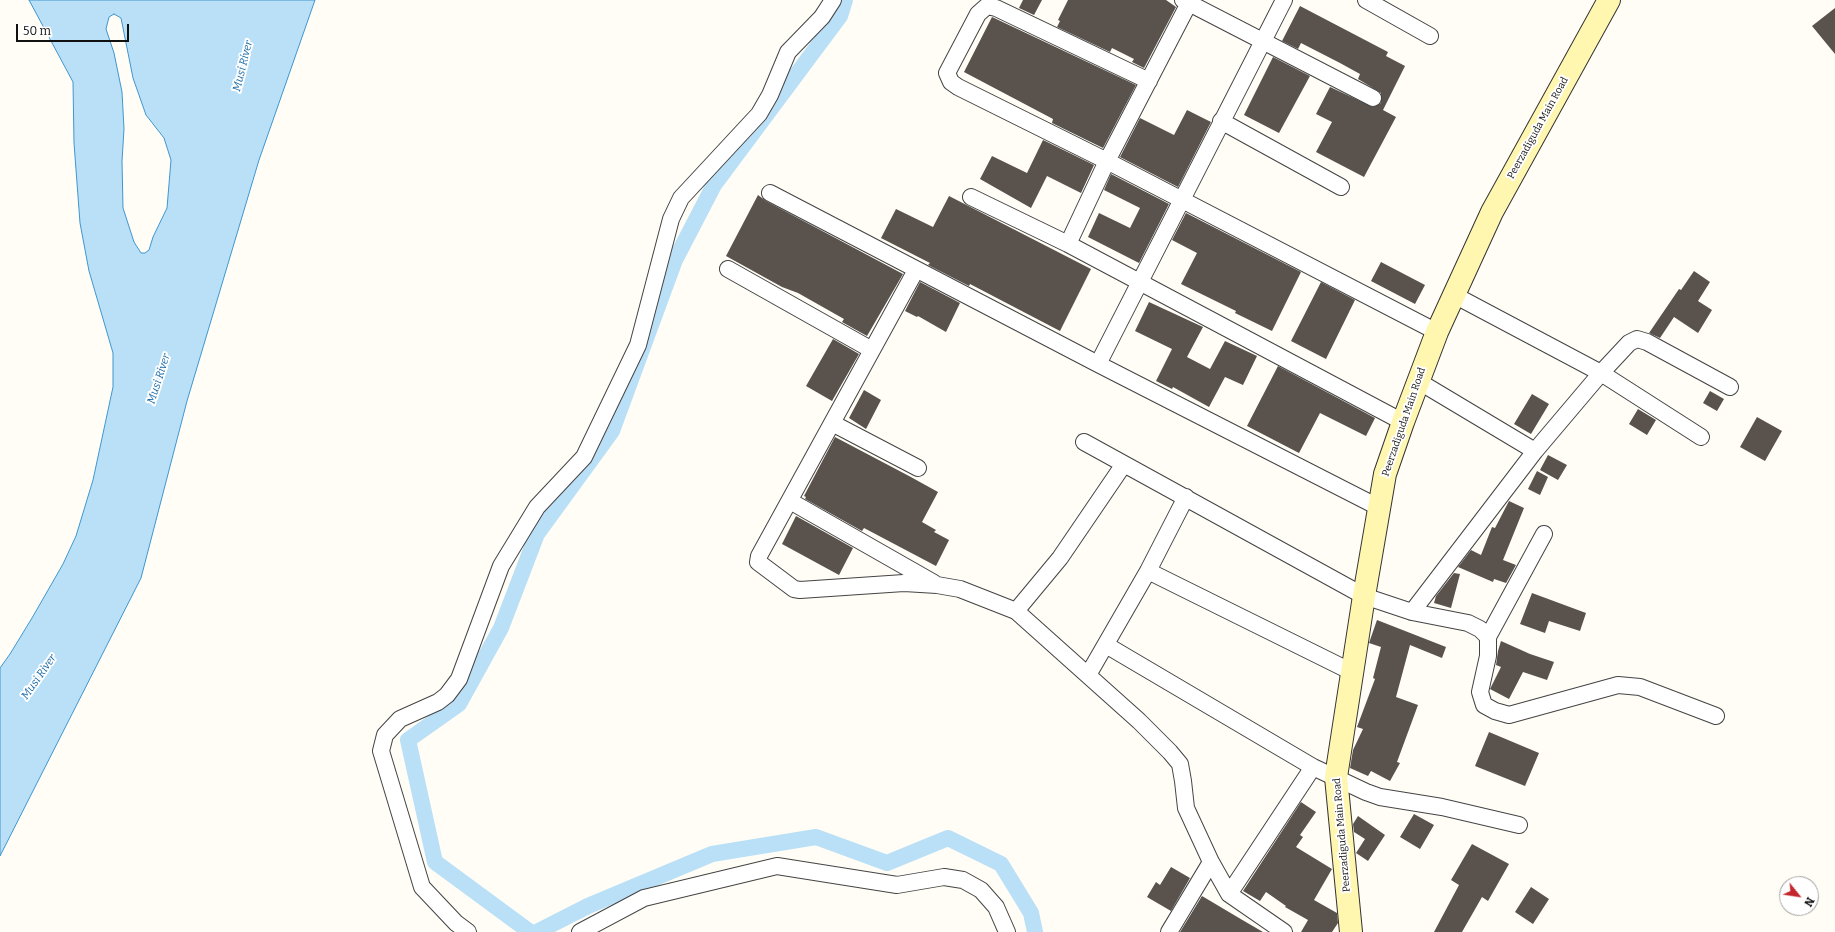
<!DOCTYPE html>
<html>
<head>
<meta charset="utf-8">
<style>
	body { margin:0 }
	#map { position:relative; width:1835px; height:932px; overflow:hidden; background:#fffdf5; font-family:Bitter,serif }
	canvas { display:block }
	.north { position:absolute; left:1779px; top:876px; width:40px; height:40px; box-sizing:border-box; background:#fff; border:1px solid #a0a0a0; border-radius:50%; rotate:120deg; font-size:11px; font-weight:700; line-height:16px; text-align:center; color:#111 }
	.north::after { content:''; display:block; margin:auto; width:14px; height:18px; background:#c4262e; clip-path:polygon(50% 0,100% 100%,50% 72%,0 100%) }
	.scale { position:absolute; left:16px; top:24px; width:113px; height:18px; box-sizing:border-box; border:2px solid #111; border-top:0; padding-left:5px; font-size:12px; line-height:14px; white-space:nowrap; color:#111; -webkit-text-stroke:3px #fff; paint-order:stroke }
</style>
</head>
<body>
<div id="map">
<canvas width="1835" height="932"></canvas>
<div class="north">N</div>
<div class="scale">50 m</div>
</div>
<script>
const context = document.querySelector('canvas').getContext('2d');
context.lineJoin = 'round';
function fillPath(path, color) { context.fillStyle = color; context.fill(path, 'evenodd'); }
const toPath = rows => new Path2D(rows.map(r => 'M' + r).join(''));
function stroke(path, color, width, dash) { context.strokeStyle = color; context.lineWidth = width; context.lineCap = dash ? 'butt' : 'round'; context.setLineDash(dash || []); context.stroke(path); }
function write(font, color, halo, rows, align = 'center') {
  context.font = font + ' Bitter,serif'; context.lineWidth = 4; context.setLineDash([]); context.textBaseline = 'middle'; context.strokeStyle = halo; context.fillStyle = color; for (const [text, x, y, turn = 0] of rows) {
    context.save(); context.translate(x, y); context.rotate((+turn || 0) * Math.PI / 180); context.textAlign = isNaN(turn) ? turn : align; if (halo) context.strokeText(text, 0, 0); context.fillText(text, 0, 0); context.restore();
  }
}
const water = toPath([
	[29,0,315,0,259,160,187,401,141,578,0,856,0,668,10,654,32,618,63,564,76,536,93,480,113,387,113,353,89,271,80,223,74,143,73,82,29,0],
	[114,14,121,18,133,78,146,115,164,138,171,160,167,208,153,237,149,250,145,253,141,253,134,242,123,208,122,161,124,129,122,92,114,53,106,29,109,17,114,14]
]);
fillPath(water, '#b9e0f7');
stroke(water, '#3f96cf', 1);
stroke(toPath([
	[530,932,435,862,408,740,459,704,501,628,537,534,612,431,675,260,714,185,840,16,845,0],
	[537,932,588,906,712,854,816,837,887,863,948,838,1001,864,1031,913,1035,932]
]), '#b9e0f7', 16);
fillPath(toPath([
	[1023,0,1042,0,1034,15,1019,8],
	[1068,0,1166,0,1176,7,1144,68,1132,62,1134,59,1112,48,1110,52,1057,27,1060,21,1058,20],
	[1300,6,1388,52,1386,56,1405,66,1383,110,1396,117,1364,177,1316,152,1332,122,1316,114,1330,87,1373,107,1381,103,1381,93,1358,79,1360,74,1340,63,1301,43,1298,49,1282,41],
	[1835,8,1835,54,1812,26],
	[992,17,1136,85,1103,148,1052,123,1053,119,964,72],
	[1273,57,1310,76,1279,133,1244,115],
	[1187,110,1211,122,1178,187,1120,157,1140,118,1174,135],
	[1043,140,1094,165,1081,193,1047,176,1031,208,980,179,992,156,1027,173],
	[1111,174,1169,204,1139,263,1088,237,1099,213,1130,228,1140,208,1104,190],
	[758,195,766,201,903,274,867,336,842,322,844,319,798,293,782,287,726,256],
	[949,196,1091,269,1060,331,970,284,969,286,928,265,930,263,881,238,896,209,933,227],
	[1186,213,1301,272,1272,331,1235,313,1236,311,1181,284,1197,253,1172,240],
	[1381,262,1425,285,1415,304,1371,281],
	[1694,271,1710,282,1698,301,1712,310,1698,333,1674,317,1660,338,1649,333,1679,289,1681,290],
	[920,282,960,303,946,332,918,316,917,317,905,311],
	[1321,282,1355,300,1326,359,1291,341],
	[1149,302,1203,327,1187,357,1210,369,1225,341,1257,356,1243,385,1225,377,1209,407,1173,387,1172,389,1156,381,1172,349,1135,331],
	[833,339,859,354,832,401,806,386],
	[1278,366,1375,418,1366,436,1320,413,1299,453,1247,426],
	[864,390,881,400,866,429,849,418],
	[1710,391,1724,399,1717,411,1703,403],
	[1532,394,1549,404,1531,434,1514,424],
	[1638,409,1656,420,1647,435,1629,424],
	[1757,417,1782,431,1765,461,1740,447],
	[835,437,909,476,938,492,922,522,936,530,934,532,949,540,936,566,864,528,862,531,805,499,806,497,804,496],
	[1548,455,1567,465,1558,480,1540,470],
	[1537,471,1548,477,1540,495,1528,489],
	[1509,501,1524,508,1503,560,1516,565,1506,583,1494,579,1493,582,1458,567,1471,550,1481,555,1492,527,1495,528],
	[796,516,853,548,839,575,782,544],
	[1454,573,1460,574,1451,608,1434,603,1436,596],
	[1532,593,1586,613,1580,631,1549,621,1545,633,1520,624],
	[1377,620,1446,647,1442,658,1410,645,1396,697,1418,705,1397,762,1400,763,1390,781,1371,771,1368,776,1350,768,1353,750,1363,729,1357,727,1375,679,1373,678,1381,647,1369,643],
	[1501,641,1530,654,1554,662,1547,680,1523,672,1509,699,1490,689,1501,667,1496,665,1498,651],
	[1489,732,1539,753,1525,786,1475,766],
	[1301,802,1316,812,1300,835,1303,837,1296,847,1332,869,1314,900,1337,913,1338,923,1332,932,1301,932,1308,920,1285,907,1286,906,1266,892,1260,901,1243,891],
	[1414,814,1434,825,1420,849,1400,837],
	[1358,816,1385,835,1368,861,1356,853,1365,839,1354,832,1353,824],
	[1472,844,1509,864,1488,901,1482,897,1462,932,1434,932,1459,885,1451,880],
	[1171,867,1190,878,1171,911,1147,897,1156,882,1160,885],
	[1531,887,1549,899,1533,924,1515,912],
	[1202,896,1239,918,1263,932,1180,932]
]), '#5a524d');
const street = toPath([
	[1183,0,1373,98],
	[1366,0,1430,36],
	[1149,81,996,8,987,6,978,14,947,73,951,82,958,87,1107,161,1437,332],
	[1221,121,1341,187],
	[770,193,1098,364,1380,508],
	[971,197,1068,244,1403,422],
	[1068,244,1107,161,1189,3],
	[728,269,872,350],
	[916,270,759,556,758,562,794,589,800,590,904,583,937,585,960,589,1016,611,1139,721,1170,752,1180,764,1183,781,1186,808,1211,862,1229,894,1284,932],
	[1454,295,1601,373,1701,437],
	[1098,364,1284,0],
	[1418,381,1535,451],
	[832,423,918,468],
	[1084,442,1364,596,1412,612,1468,623,1480,629,1488,637,1488,656,1480,692,1484,705,1495,711,1509,715,1618,685,1640,687,1716,716],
	[790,501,934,583],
	[1148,571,1352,672],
	[1016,611,1060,558,1124,464],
	[1412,612,1535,451,1601,373,1629,343,1637,339,1647,342,1730,387],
	[1488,637,1544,534],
	[1106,645,1313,767,1366,792,1380,797,1442,807,1519,825],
	[1088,675,1148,571,1186,497],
	[1229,894,1313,767],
	[468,932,456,923,422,887,381,751,385,735,400,719,438,702,447,695,459,679,501,566,537,507,584,457,638,345,671,219,681,198,759,114,770,95,788,52,822,17,833,0],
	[580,932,644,898,777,866,897,885,944,877,963,880,981,890,996,907,1007,932],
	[1169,932,1211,862]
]);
const secondary = toPath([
	[1351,932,1336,777,1364,596,1385,474,1403,422,1437,332,1492,212,1609,0]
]);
stroke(street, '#444', 18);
stroke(secondary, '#333', 24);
stroke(street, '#fff', 16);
stroke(secondary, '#fff6b0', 22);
write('10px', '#111', '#fff', [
	["Peerzadiguda Main Road",1538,128,-61],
	["Peerzadiguda Main Road",1404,422,-71],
	["Peerzadiguda Main Road",1342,835,-95]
]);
write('italic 11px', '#1768a6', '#fff', [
	["Musi River",243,66,-76],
	["Musi River",159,379,-72],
	["Musi River",39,677,-55]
]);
</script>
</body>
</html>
